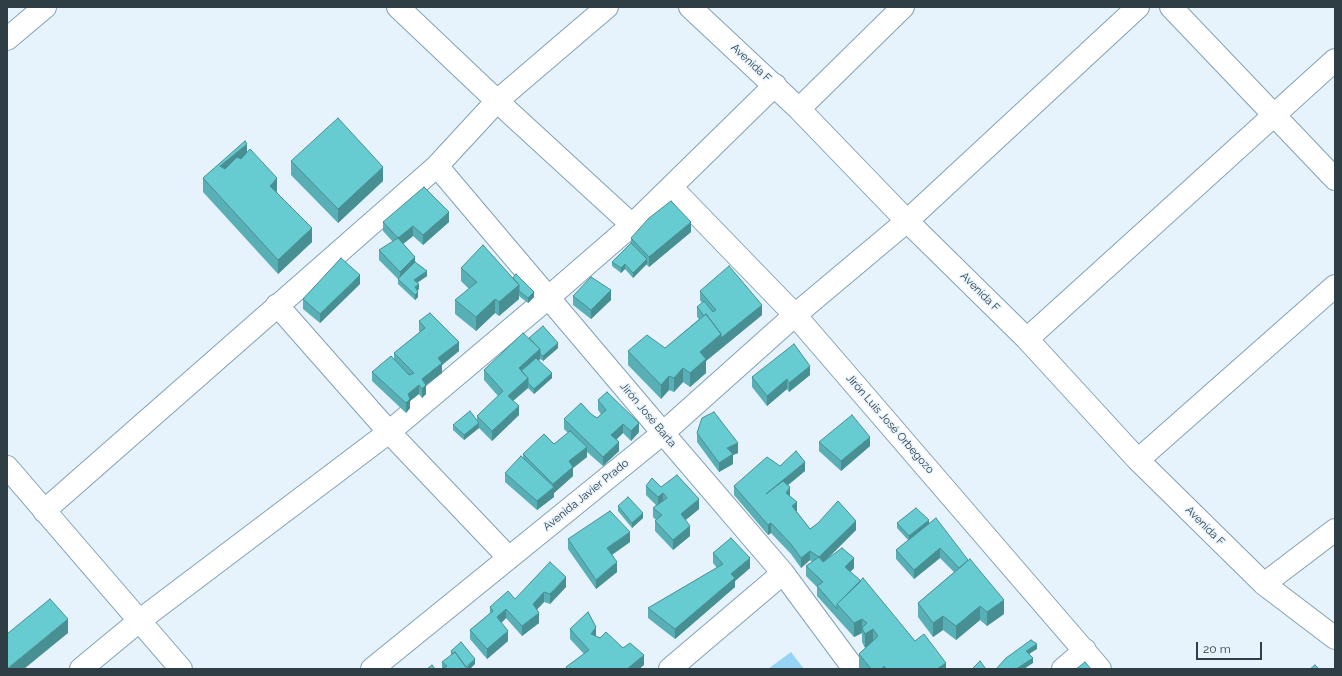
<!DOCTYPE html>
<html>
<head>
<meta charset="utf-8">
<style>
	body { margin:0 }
	#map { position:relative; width:1342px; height:676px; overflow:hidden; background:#e6f3fc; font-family:Raleway,sans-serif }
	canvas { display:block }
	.frame { position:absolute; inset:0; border:8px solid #2f3d45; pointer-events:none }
	.scale { position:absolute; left:1196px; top:642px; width:66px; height:18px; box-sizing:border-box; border:2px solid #2f3d45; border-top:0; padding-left:5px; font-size:12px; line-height:14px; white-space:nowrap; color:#2f3d45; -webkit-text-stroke:3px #e6f3fc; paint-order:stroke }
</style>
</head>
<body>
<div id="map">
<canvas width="1342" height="676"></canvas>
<div class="frame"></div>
<div class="scale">20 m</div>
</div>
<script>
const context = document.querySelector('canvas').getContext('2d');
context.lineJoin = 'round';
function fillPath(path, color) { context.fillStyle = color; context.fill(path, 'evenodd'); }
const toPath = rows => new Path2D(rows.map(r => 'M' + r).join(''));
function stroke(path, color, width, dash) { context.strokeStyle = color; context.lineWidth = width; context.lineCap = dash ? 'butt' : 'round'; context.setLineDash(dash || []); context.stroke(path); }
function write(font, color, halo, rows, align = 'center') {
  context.font = font + ' Raleway,sans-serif'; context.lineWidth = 3; context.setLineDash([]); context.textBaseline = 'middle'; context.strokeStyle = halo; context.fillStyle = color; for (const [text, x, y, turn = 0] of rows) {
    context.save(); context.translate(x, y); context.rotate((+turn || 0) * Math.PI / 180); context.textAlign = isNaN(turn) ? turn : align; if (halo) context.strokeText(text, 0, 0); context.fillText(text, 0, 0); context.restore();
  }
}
fillPath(toPath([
	[791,652,804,669,768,669]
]), '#97d3f5');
const minor = toPath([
	[398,7,497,101,632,225],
	[690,7,799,109,907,221,1027,339,1138,460,1264,584,1335,638],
	[1171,7,1335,179],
	[7,39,45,7],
	[799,109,903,7],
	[437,166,663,433,783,573,854,669],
	[671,187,795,315,1100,669],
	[277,305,389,432,509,558],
	[1027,339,1335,60],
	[1138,460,1335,286],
	[7,467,181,669],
	[44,511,437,166,497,101,607,7],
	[1264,584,1335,530],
	[81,669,139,621,389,432,549,297,632,225,775,85],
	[372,669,663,433,795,315,907,221,1138,7],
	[670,669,783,573],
	[1063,669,1085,650]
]);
stroke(minor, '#81a2b5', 24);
stroke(minor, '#fff', 22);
fillPath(toPath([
	[247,153,277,192,312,242,278,274,203,192,203,178],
	[291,161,383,181,338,223,291,175],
	[383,222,449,222,423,245,413,236,403,244,415,262,427,276,417,283,419,289,417,291,418,297,415,300,398,284,398,279,379,260,379,250,393,242,383,231],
	[691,232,649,267,646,264,633,278,625,269,621,273,612,266,612,262,631,243,631,238],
	[461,268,513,278,534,297,528,303,519,296,519,299,499,316,495,313,476,331,455,314,455,300,469,289,461,281],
	[360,284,320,323,303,309,303,299],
	[700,291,762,315,706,361,706,373,690,387,683,382,674,392,669,390,661,399,628,365,628,351,665,348,699,319,697,317,697,307,702,303,700,300],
	[573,296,611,300,591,319,573,305],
	[419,321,459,351,442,365,442,373,426,385,426,394,422,398,419,394,410,401,410,408,406,413,372,381,372,372,394,359,394,353,420,332,419,331],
	[529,338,558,348,543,361,540,359,539,360,552,378,534,394,528,388,513,401,519,415,492,441,479,428,464,440,453,430,453,425,477,420,477,416,498,396,484,380,484,370],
	[810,375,789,392,787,389,767,406,752,387,752,377],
	[598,400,639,432,631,441,623,433,616,439,619,451,603,466,587,452,587,457,573,468,573,476,554,493,554,497,537,510,505,482,505,473,523,458,523,454,554,444,568,433,564,429,564,419,591,414,597,418,601,414,598,410],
	[697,433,738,453,733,455,733,464,719,472,697,442],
	[819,442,870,446,841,471,819,451],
	[780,466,805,471,788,485,790,496,797,511,797,512,810,529,856,530,825,561,854,568,850,572,915,641,946,669,860,669,859,668,859,654,867,647,865,648,862,642,862,633,854,637,817,596,817,587,806,576,806,566,812,562,810,560,801,568,791,554,771,533,768,535,734,495,734,486],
	[646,486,661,487,699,509,685,520,690,536,673,550,655,531,655,521,656,520,653,517,653,508,656,505,646,495],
	[618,506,643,518,632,528,618,511],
	[897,523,929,523,1004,614,987,626,980,620,956,640,943,630,933,637,918,617,918,603,954,572,940,558,914,579,896,559,896,550,908,540,897,528],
	[568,539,630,542,612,555,617,572,596,589,568,549],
	[713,553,750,568,735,581,735,587,675,639,648,618,648,608,717,568,713,563],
	[566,587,550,604,544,602,536,610,539,623,522,636,506,618,501,623,508,641,487,659,470,639,470,630,490,613,490,607,515,599],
	[570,629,596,636,623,648,644,665,639,669,566,669,566,667,584,654,570,639],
	[451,651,475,664,442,669,442,662,451,656]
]), '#58afb5');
fillPath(toPath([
	[247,144,247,158,220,180,220,166],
	[383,167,383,181,338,223,338,209],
	[277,178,277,192,270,186],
	[449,212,449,222,423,245,423,235],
	[691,222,691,232,649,267,649,257],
	[413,226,413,236,398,248,398,238],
	[312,228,312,242,278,274,278,260],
	[415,257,415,267,400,281,400,272],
	[647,259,647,264,633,278,633,273],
	[625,264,625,269,621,273,621,268],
	[427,271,427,276,414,285,414,280],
	[360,275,360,284,320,323,320,314],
	[419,284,419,289,415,292,415,287],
	[519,285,519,299,499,316,499,302],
	[611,290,611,300,591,319,591,310],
	[418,292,418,297,415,300,415,295],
	[534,292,534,297,528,303,528,298],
	[495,299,495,313,476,331,476,317],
	[762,305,762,315,706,361,706,373,690,387,690,373,700,352,721,334],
	[459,342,459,351,442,365,442,373,426,385,426,394,422,398,422,379,438,358],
	[558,343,558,348,543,361,543,356],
	[540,349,540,359,521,376,519,368],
	[810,366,810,375,789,392,789,383],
	[683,368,683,382,674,392,674,378],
	[552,373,552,378,534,394,534,389],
	[669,376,669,390,661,399,661,385],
	[528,378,528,388,508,405,508,396],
	[787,379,787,389,767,406,767,396],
	[419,385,419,394,410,401,410,408,406,413,406,403,408,394],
	[519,406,519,415,492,441,492,431],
	[479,423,479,428,464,440,464,435],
	[639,423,639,432,631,441,631,431],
	[623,424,623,433,611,445,611,435],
	[870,437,870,446,841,471,841,461],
	[619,442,619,451,603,466,603,457],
	[738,443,738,453,733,455,733,464,719,472,719,463,727,448],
	[587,447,587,457,573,468,573,476,554,493,554,497,537,510,537,501,553,488,553,484,569,461],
	[805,462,805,471,766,503,766,494],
	[790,487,790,496,786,493],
	[663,493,663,503,658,507,658,497],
	[699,499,699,509,681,524,681,514],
	[797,502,797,511,792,516,792,506],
	[643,513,643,518,632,528,632,523],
	[929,520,929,525,909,541,909,536],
	[856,521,856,530,819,567,819,557],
	[771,523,771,533,768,535,768,525],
	[690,526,690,536,673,550,673,540],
	[630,532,630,542,607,558,607,548],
	[940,548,940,558,914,579,914,570],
	[810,551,810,560,801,568,801,558],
	[750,558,750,568,735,581,735,587,675,639,675,629,731,574],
	[854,558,854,568,845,577,845,567],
	[617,562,617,572,596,589,596,580],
	[566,577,566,587,550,604,550,594],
	[544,592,544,602,533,614,533,604],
	[1004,600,1004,614,987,626,987,612],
	[980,606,980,620,956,640,956,626],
	[506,609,506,618,497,627,497,617],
	[539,613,539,623,522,636,522,626],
	[943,616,943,630,933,637,933,623],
	[68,619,68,633,24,669,7,669],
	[862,619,862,633,854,637,854,623],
	[596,627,596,637,591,634],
	[873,629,873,643,865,648,865,634],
	[508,631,508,641,487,659,487,649],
	[1037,644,1037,649,1026,656,1026,651],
	[644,655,644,665,639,669,627,669],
	[1033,658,1033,663,1024,669,1016,669],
	[475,659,475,664,470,669,465,669],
	[946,663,946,669,937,669]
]), '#478f93');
const building = toPath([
	[338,118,383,167,338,209,291,161,338,118],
	[245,141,247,144,220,166,225,169,237,157,241,159,250,149,277,178,270,186,312,228,278,260,203,178,245,141],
	[424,187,449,212,423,235,413,226,398,238,383,222,424,187],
	[671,201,691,222,649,257,631,238,649,218,671,201],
	[398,238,415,257,400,272,379,250,398,238],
	[631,243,647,259,633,273,625,264,621,268,612,262,631,243],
	[483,245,519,285,499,302,495,299,476,317,455,300,477,282,461,268,483,245],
	[341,258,360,275,320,314,303,299,341,258],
	[415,262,427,271,414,280,419,284,415,287,418,292,415,295,398,279,415,262],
	[729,266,762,305,721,338,721,334,706,314,704,316,697,307,704,301,713,312,716,310,700,291,729,266],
	[516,274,534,292,528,298,519,291,519,285,513,278,516,274],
	[591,277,611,290,591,310,573,296,591,277],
	[430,313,459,342,438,358,442,363,422,379,426,385,422,389,419,385,408,394,410,399,406,403,372,372,391,356,409,375,414,373,394,353,425,328,419,321,430,313],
	[706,314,721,334,700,352,706,359,690,373,683,368,674,378,669,376,661,385,628,351,647,335,665,348,706,314],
	[543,326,558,343,543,356,540,354,540,349,529,338,543,326],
	[523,333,540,349,519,368,528,378,508,396,519,406,492,431,477,416,503,391,484,370,523,333],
	[794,344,810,366,789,383,787,379,767,396,752,377,794,344],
	[536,358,552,373,534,389,528,383,528,378,521,371,536,358],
	[607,392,639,423,631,431,623,424,611,435,619,442,603,457,564,419,581,403,591,414,597,418,606,410,598,400,607,392],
	[470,411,479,423,464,435,453,425,470,411],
	[714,412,738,443,727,448,733,454,719,463,697,433,702,418,714,412],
	[852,415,870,437,841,461,819,442,852,415],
	[570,431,587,447,569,461,573,467,553,484,523,454,544,434,554,444,570,431],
	[796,451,805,462,766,494,783,481,790,487,786,493,797,502,792,506,810,529,818,523,838,501,856,521,819,557,810,551,801,558,791,544,771,523,768,525,734,486,767,457,780,466,796,451],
	[521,456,554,487,537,501,505,473,521,456],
	[677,475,699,499,681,514,690,526,673,540,655,521,662,515,653,508,667,498,663,493,658,497,646,486,652,478,661,487,677,475],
	[628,497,643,513,632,523,618,506,628,497],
	[916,508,929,520,909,536,897,523,916,508],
	[610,511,630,532,607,548,617,562,596,580,568,539,610,511],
	[936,518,968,560,959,568,940,548,914,570,896,550,936,518],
	[731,538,750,558,731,574,735,578,675,629,648,608,723,564,713,553,731,538],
	[842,548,854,558,845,567,861,581,837,604,837,609,817,586,823,582,806,566,819,557,823,562,842,548],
	[970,559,1004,600,987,612,980,606,956,626,943,616,933,623,918,603,970,559],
	[550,562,566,577,550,594,544,592,533,604,539,613,522,626,506,609,497,617,508,631,487,649,470,630,493,611,490,607,508,591,515,599,550,562],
	[863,578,915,641,924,634,946,663,937,669,886,669,884,666,881,669,871,669,859,654,878,636,873,629,865,634,862,628,867,623,862,619,854,623,837,604,863,578],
	[50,599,68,619,7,669,7,634,50,599],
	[588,612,596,627,591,634,600,638,606,632,623,648,630,643,644,655,627,669,572,669,571,668,567,669,566,667,589,650,570,629,588,612],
	[1031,640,1037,644,1026,651,1033,658,1016,669,996,669,1006,658,1031,640],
	[461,642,475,659,466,667,455,652,453,654,451,651,461,642],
	[455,652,467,669,442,669,447,666,442,662,455,652],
	[980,661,986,669,972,669,980,661],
	[1085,662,1091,669,1076,669,1085,662],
	[432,665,435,669,427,669,432,665],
	[1315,665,1319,669,1310,669,1315,665]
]);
fillPath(building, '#66ccd2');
stroke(building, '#478f93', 1);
write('11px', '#2f3d45', '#e6f3fc', [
	["Avenida F",751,63,43],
	["Avenida F",980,292,45],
	["Jirón José Barta",648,415,50],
	["Jirón Luis José Orbegozo",890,424,49],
	["Avenida Javier Prado",586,495,-39],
	["Avenida F",1205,526,45]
]);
</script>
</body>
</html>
